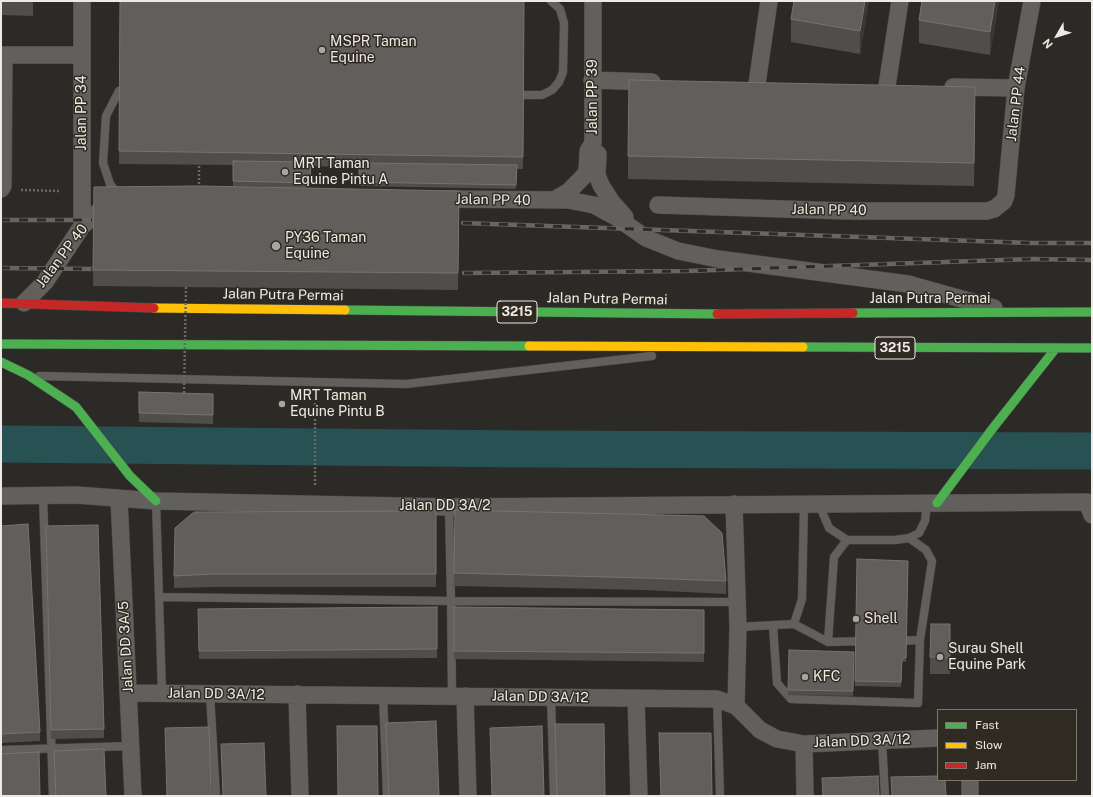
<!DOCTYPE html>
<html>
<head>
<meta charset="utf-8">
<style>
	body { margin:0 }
	#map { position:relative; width:1093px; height:797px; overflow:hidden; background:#2c2a26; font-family:"Public Sans",sans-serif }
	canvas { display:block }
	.frame { position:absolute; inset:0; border:2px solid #ede9e4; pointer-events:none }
	.legend { position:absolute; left:937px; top:709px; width:140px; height:72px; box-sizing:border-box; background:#302b22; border:1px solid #7c7770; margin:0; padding:5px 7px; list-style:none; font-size:12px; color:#ede9e4 }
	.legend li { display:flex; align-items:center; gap:8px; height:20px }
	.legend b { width:20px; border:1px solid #7c7770 }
	.north { position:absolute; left:1037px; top:16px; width:40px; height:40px; -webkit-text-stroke:3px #302b22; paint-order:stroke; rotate:231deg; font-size:11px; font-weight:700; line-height:16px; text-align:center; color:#ede9e4 }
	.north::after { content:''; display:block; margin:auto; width:14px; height:18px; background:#ede9e4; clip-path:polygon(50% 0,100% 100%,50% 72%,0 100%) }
</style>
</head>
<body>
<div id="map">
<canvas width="1093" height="797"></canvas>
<div class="frame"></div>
<ul class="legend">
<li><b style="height:5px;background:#4caf50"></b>Fast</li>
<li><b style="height:5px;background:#ffc107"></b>Slow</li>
<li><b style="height:5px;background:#c62828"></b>Jam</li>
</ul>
<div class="north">N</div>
</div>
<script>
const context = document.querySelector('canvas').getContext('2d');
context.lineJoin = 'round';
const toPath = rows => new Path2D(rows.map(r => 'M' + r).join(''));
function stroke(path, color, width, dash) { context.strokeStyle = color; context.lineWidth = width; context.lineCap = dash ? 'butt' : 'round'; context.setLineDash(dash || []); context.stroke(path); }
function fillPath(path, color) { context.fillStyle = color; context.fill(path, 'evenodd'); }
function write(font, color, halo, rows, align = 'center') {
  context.font = font + ' "Public Sans",sans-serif'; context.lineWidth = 3; context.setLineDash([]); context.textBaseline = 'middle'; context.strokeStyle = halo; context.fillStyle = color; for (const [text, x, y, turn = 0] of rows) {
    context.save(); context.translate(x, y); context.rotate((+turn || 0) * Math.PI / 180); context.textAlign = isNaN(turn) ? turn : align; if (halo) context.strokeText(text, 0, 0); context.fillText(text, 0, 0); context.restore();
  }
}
stroke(toPath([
	[1,444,529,449,1092,451]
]), '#275153', 37);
const lane = toPath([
	[523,95,542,95,552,90,559,82,563,72,564,23,560,9,551,1],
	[119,193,116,192,110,184,103,163,106,116,119,91],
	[39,376,406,384,652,356],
	[43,495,53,796],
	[156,502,162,693],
	[819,504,829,528,847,540,895,540,909,538,919,533,925,521,927,503],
	[449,507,451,601,452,696],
	[159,597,451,601,737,602],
	[794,624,802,599,804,504],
	[773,626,777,683,791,699,918,703,920,640,932,561,926,550,909,538],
	[738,627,794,624,828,642,865,641],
	[897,641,920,640],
	[828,642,834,557,847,540],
	[210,694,216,796],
	[383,695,387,796],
	[551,697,554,796],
	[717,699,720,796],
	[882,740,885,796],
	[1,750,131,746]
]);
const street = toPath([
	[82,1,82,226],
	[1,55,82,55],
	[592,80,652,82],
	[757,84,769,1],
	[887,86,900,1],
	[953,87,1016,88],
	[598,154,597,175,601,185,611,201,625,217],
	[1,189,3,186,4,55],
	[436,199,568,200,594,205,616,217,646,238,678,251,718,259,908,284,994,308],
	[554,200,568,192,583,177,587,171,588,151,593,143,593,1],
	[658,205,847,211,987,211,994,209,1004,201,1006,195,1016,88,1032,1],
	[24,303,45,282,82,226,98,212,113,203],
	[1,496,76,495,156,501,449,507,1087,502,1092,515],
	[119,498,133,796],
	[734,504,738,627,736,706],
	[128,693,717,699,736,706,760,730,777,739,804,744,938,738],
	[297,694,300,796],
	[465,696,468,796],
	[636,698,639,796],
	[804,744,805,796],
	[970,780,970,796]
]);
const fast = toPath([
	[345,310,717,314],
	[853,313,1092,312],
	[1,344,529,346],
	[803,347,1092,348],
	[1,362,28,375,76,407,130,476,156,501],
	[937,503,993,428,1056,348]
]);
const slow = toPath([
	[154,308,345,310],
	[529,346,803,347]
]);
const jam = toPath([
	[1,303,154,308],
	[717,314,853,313]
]);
stroke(lane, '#484642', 9);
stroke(street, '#484642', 18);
stroke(fast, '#484642', 10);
stroke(slow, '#484642', 10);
stroke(jam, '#484642', 10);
stroke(toPath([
	[21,190,59,191],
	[315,403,315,486]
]), '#6a6865', 2.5, [2, 2]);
stroke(lane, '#62605d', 8);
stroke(street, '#62605d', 17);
stroke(fast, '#4caf50', 9);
stroke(slow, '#ffc107', 9);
stroke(jam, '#c62828', 9);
const rail = toPath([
	[1,220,92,220],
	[463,223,1031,243,1092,243],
	[1,268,93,269],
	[464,273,687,271,1032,259,1092,260]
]);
stroke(rail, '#686662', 4.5);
stroke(rail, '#302b22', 3, [9]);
stroke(toPath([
	[199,188,199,163],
	[184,397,186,284]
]), '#6a6865', 2.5, [2, 2]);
fillPath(toPath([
	[1,1,33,1,33,16,1,15],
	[120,1,524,1,523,169,517,169,516,189,359,186,359,167,311,166,310,188,233,186,233,165,119,164],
	[869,1,860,54,791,42,791,19],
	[922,1,999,1,990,55,919,43,919,20],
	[975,110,974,186,628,179,628,156],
	[94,187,459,191,458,290,93,286],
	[139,392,213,394,213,424,139,422],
	[455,510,726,581,726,594,645,590,454,586],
	[436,511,436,587,213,587,174,588,174,576],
	[1,526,40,732,40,741,1,743],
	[46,535,104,729,104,738,51,739],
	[857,559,908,561,906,662,902,662,901,687,855,686],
	[437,607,437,658,199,659,198,609],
	[454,607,704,610,704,662,454,659],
	[950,641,950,674,930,674,930,657],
	[789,650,854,652,853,696,788,695],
	[386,723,439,796,389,796]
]), '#504e4b');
fillPath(toPath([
	[865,1,869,1,860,54,860,31],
	[995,1,999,1,990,55,990,32]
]), '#3a3835');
const building = toPath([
	[120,1,524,1,523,157,119,151,120,1],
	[794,1,865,1,860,31,791,19,794,1],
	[922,1,995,1,990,32,919,20,922,1],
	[629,80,975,87,974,163,628,156,629,80],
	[233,161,311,162,310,183,233,181,233,161],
	[359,163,517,165,516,185,359,182,359,163],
	[199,186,459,191,458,273,93,270,94,187,199,186],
	[139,392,213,394,213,415,139,413,139,392],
	[455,510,704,516,722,533,726,581,645,578,454,573,455,510],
	[436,511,436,574,213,574,174,576,175,528,194,512,436,511],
	[28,524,40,732,1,734,1,526,28,524],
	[98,525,104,729,51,730,46,526,98,525],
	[857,559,908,561,906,658,902,658,901,682,855,681,857,559],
	[437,607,437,649,199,651,198,609,437,607],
	[454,607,704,610,704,653,454,651,454,607],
	[931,624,950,624,950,658,930,657,931,624],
	[789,650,854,652,853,691,788,690,789,650],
	[436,721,439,796,389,796,386,723,436,721],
	[555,724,604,724,605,796,557,796,555,724],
	[337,726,377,726,378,796,338,796,337,726],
	[542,726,544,796,492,796,490,728,542,726],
	[209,727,211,796,167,796,165,728,209,727],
	[659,733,711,733,712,796,661,796,659,733],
	[264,743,266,796,223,796,221,744,264,743],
	[104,749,106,796,56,796,54,751,104,749],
	[39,752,40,796,1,796,1,754,39,752],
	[878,776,879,796,823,796,822,778,878,776],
	[938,776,938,780,945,780,946,796,892,796,891,777,938,776]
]);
fillPath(building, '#615e5b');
stroke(building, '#777470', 1);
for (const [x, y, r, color] of [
	[322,50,4,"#a9a6a2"],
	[285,172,4,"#a9a6a2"],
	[276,246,5,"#a9a6a2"],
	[282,404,4,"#a9a6a2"],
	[856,619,4,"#a9a6a2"],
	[940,657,4,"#a9a6a2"],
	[805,677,4,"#a9a6a2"]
]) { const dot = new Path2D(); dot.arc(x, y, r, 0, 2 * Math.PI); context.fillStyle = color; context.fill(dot); stroke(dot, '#302b22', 1.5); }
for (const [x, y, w] of [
	[517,312,40],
	[895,348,40]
]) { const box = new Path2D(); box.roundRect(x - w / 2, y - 11, w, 22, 3); context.fillStyle = '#302b22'; context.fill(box); stroke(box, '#ede9e4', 1); }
write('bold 13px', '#ede9e4', null, [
	["3215",517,312],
	["3215",895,348]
]);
write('14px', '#ede9e4', '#302b22', [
	["MSPR Taman",330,42],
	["Equine",330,58],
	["MRT Taman",293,164],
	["Equine Pintu A",293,180],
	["PY36 Taman",285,238],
	["Equine",285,254],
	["MRT Taman",290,396],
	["Equine Pintu B",290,412],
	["Shell",864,619],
	["Surau Shell",948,649],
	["Equine Park",948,665],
	["KFC",813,677]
], 'left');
write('14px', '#ede9e4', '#302b22', [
	["Jalan PP 39",593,97,-90],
	["Jalan PP 44",1016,104,-83],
	["Jalan PP 34",82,113,-90],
	["Jalan PP 40",493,200,1],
	["Jalan PP 40",829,210,1],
	["Jalan PP 40",62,256,-53],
	["Jalan Putra Permai",283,295,1],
	["Jalan Putra Permai",607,299,1],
	["Jalan Putra Permai",930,299],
	["Jalan DD 3A/2",445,506],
	["Jalan DD 3A/5",126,647,-93],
	["Jalan DD 3A/12",216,694,1],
	["Jalan DD 3A/12",540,697,1],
	["Jalan DD 3A/12",862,741,-2]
]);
</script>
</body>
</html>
